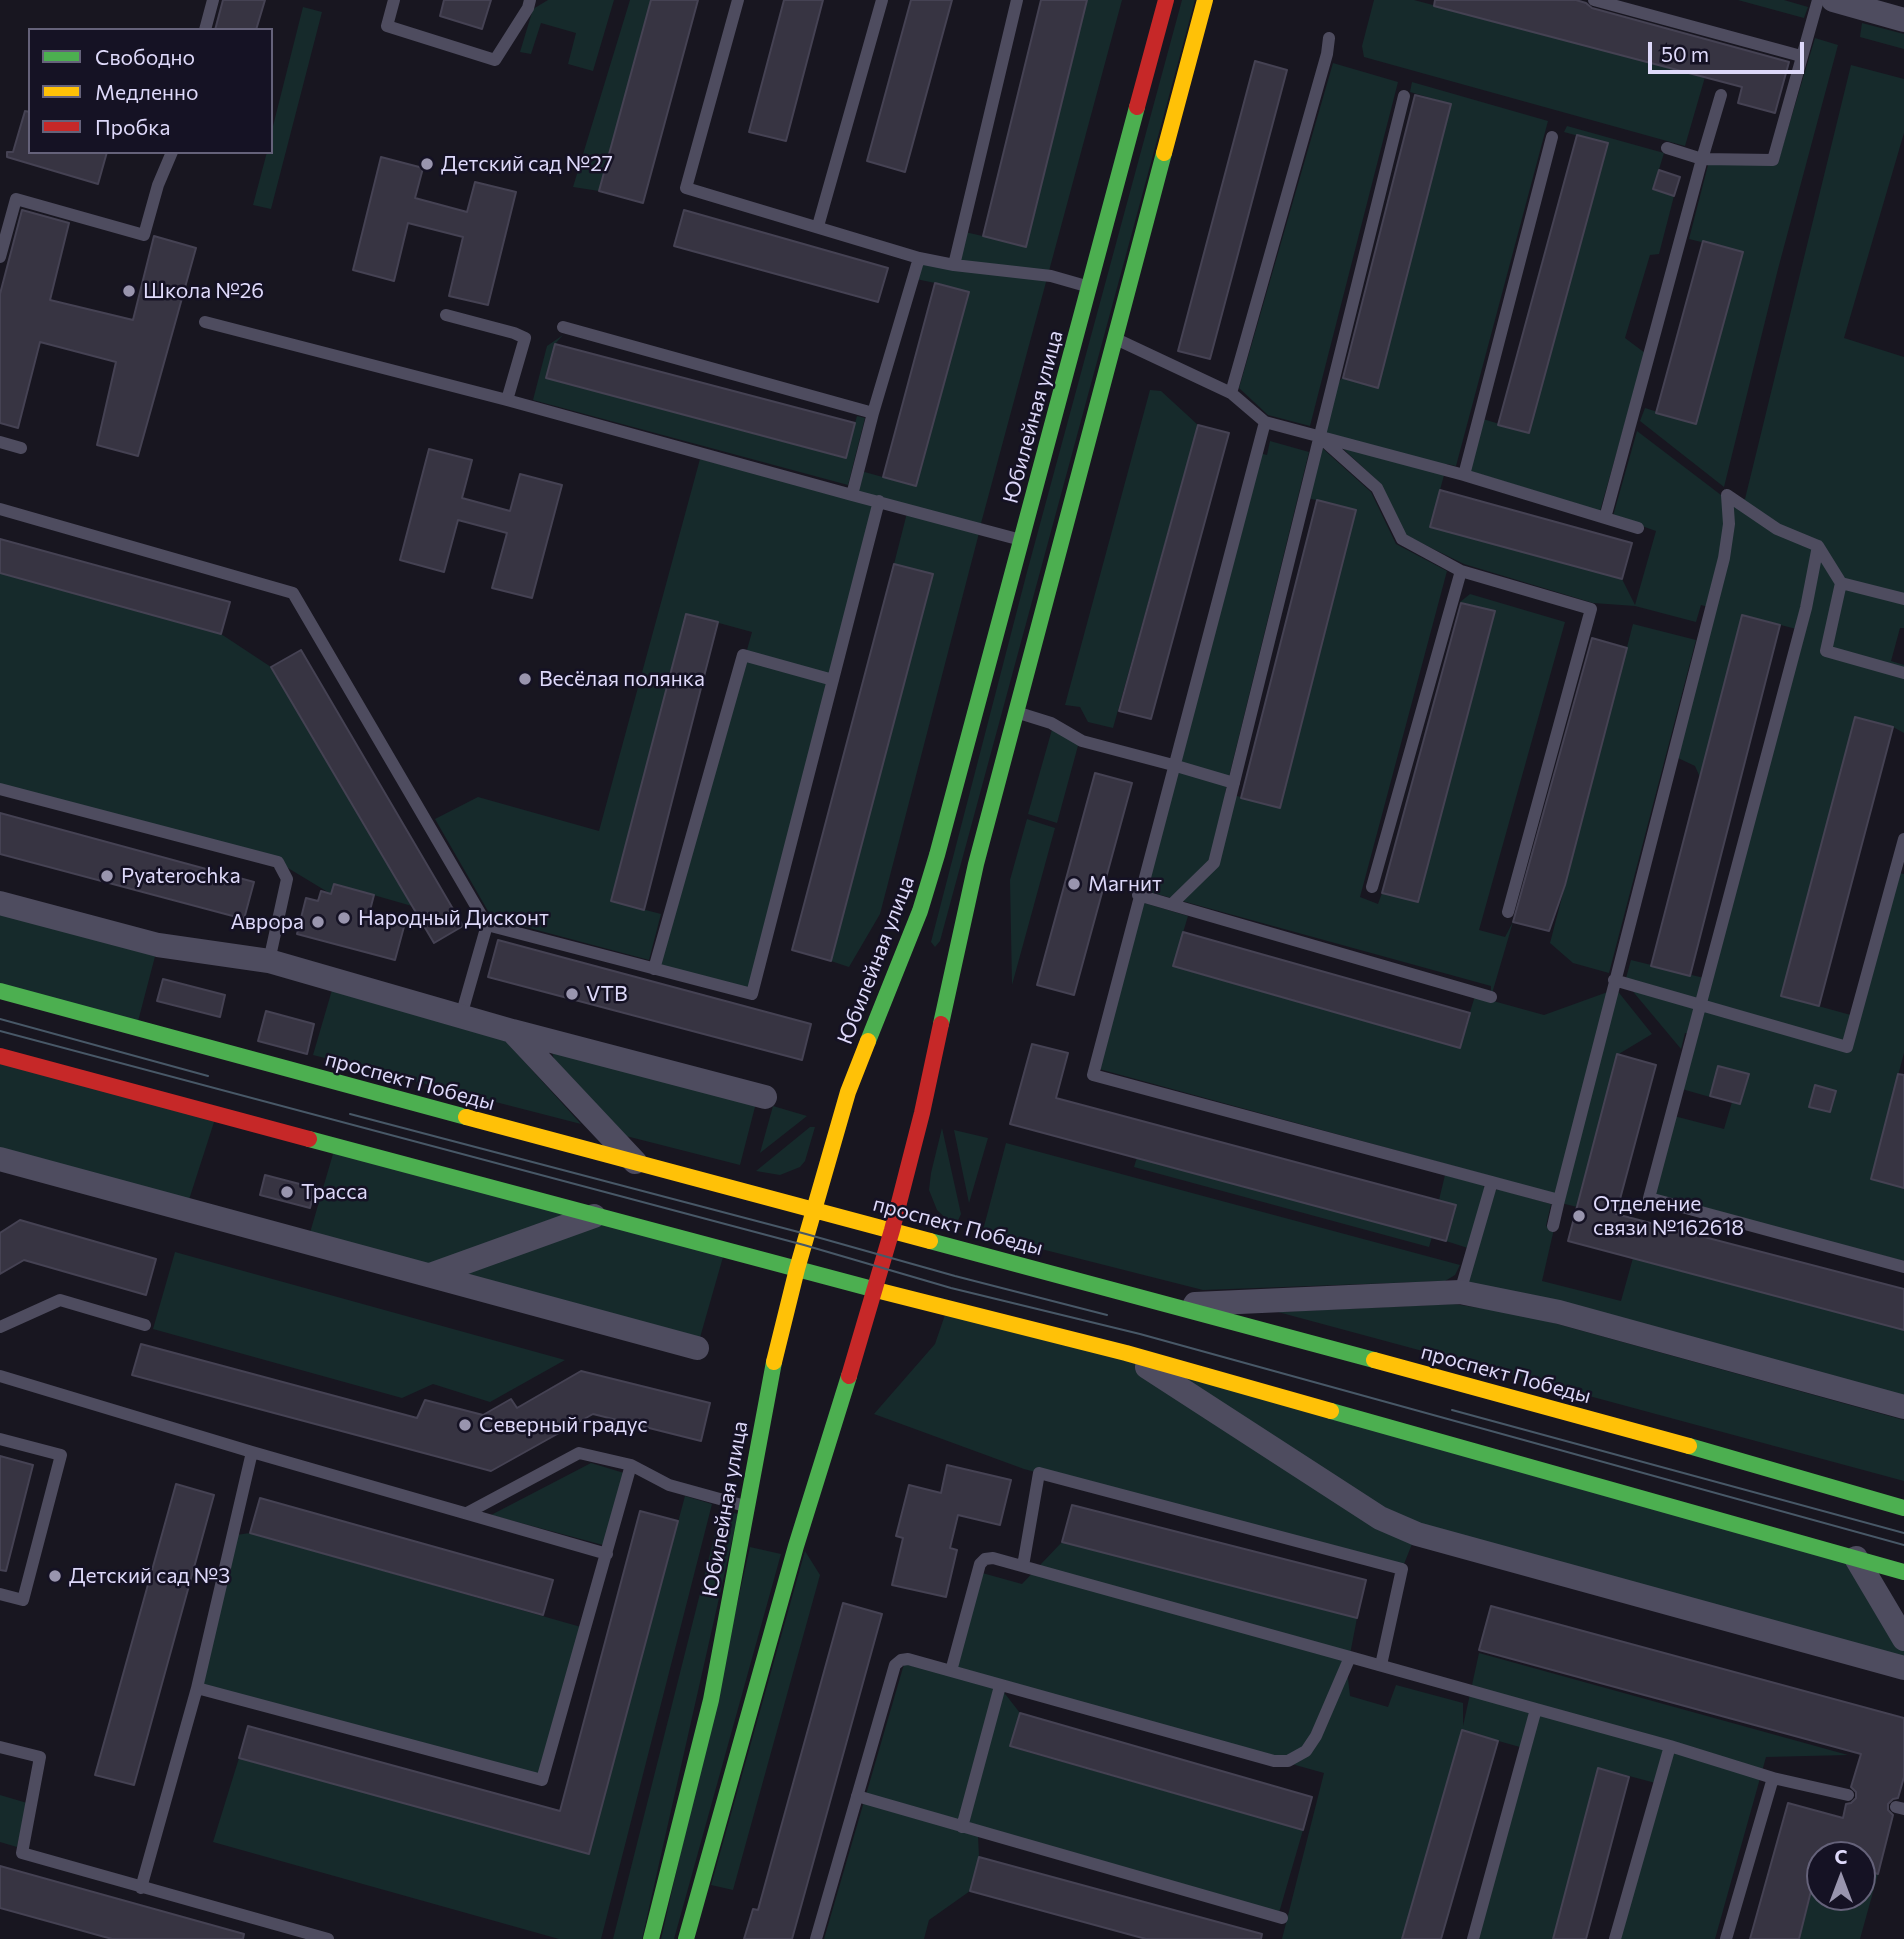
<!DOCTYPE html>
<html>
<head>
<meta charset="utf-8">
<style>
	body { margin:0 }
	#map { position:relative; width:1904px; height:1939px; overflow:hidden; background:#181620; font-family:Commissioner,sans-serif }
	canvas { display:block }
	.legend { position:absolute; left:28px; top:28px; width:245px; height:126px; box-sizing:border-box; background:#151224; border:2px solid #65627a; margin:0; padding:9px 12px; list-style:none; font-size:21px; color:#ded9fa }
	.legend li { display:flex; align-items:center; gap:14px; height:35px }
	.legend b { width:35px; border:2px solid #65627a }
	.north { position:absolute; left:1806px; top:1841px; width:70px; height:70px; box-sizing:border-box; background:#151224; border:2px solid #65627a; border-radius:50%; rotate:0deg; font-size:19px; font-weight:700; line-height:28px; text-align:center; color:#ded9fa }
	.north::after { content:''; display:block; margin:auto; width:24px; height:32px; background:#9995ae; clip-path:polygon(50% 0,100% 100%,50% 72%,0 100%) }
	.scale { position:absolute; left:1648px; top:42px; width:156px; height:32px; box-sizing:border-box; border:4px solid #ded9fa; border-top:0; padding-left:9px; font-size:21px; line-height:24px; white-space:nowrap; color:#ded9fa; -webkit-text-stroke:5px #151224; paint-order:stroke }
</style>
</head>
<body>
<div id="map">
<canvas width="1904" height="1939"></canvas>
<ul class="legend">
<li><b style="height:9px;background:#4caf50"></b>Свободно</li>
<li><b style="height:9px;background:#ffc107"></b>Медленно</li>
<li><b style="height:9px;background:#c62828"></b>Пробка</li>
</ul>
<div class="north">С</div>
<div class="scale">50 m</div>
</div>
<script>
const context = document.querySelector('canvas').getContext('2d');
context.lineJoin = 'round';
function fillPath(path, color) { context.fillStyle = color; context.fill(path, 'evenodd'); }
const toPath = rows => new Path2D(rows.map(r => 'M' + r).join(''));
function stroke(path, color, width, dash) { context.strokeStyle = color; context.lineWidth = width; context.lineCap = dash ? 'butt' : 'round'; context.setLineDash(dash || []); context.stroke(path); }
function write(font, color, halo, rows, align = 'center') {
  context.font = font + ' Commissioner,sans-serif'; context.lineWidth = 5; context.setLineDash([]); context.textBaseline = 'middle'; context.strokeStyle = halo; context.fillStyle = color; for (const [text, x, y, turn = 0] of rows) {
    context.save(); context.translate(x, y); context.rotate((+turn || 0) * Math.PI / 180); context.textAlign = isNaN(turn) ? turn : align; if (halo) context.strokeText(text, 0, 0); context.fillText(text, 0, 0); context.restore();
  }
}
fillPath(toPath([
	[548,0,614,0,593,71,568,64,576,33,541,23,531,54,520,52,533,9],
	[630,0,651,0,599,191,573,187],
	[1087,0,1122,0,980,527,855,493,861,471,915,486,935,283,916,279,921,261,955,268,965,232,1026,246],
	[1182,0,1195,0,940,941,935,947,931,942,1027,572],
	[1374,0,1414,0,1705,77,1685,146,1364,57,1362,46],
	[1738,0,1784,0,1808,7,1804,18],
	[303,7,322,12,271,209,253,205,267,152,271,152,271,134],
	[1862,23,1904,34,1904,49,1860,37],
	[1815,38,1838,45,1778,269,1724,487,1640,421,1645,408,1696,424,1742,252,1689,239,1708,165,1777,165],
	[1333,63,1398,82,1310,426,1268,415,1239,388],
	[1851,65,1904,79,1904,133,1844,338,1904,357,1904,628,1900,628,1891,661,1904,665,1904,733,1893,727,1856,718,1782,996,1858,1017,1899,873,1904,874,1904,1053,1871,1179,1904,1188,1904,1261,1654,1196,1674,1116,1724,1129,1732,1102,1741,1104,1748,1074,1719,1066,1710,1097,1682,1089,1804,631,1742,615,1700,777,1695,766,1678,758,1716,609,1701,605,1696,622,1635,606,1593,603,1464,564,1405,535,1381,484,1325,432,1338,383,1342,378,1378,387,1451,104,1410,92,1412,82,1548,121,1456,466,1447,464,1430,527,1622,579,1635,605,1656,531,1613,516,1637,431,1721,495,1745,499],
	[1567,126,1664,153,1653,189,1674,196,1659,254,1650,255,1625,338,1645,353,1600,511,1470,471,1483,419,1529,433,1608,144,1564,132],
	[563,335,555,344,546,378,845,458,857,416,865,418,848,485,533,400,547,346],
	[1150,390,1161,391,1198,425,1113,728,1088,722,1080,707,1065,705],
	[1270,441,1309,452,1225,793,1280,807,1356,511,1308,498,1321,447,1371,492,1396,544,1447,571,1360,897,1378,904,1382,893,1418,902,1495,612,1460,602,1470,594,1565,622,1479,930,1505,937,1513,922,1491,997,1491,986,1146,891,1259,453,1267,455],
	[700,459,874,505,749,988,659,965,752,632,686,614,611,901,661,914,649,960,492,918,435,819,478,797,599,831],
	[907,513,979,533,880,914,849,967,831,961,933,575,894,564],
	[0,573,221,634,271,667,412,906,335,884,331,894,278,862,0,789],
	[1633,624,1696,640,1609,973,1573,963,1550,943],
	[1053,726,1079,742,1057,823,1028,814],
	[1027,819,1055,828,1012,985,1010,880],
	[1141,902,1188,916,1173,966,1459,1047,1475,996,1544,1015,1616,989,1652,1034,1617,1055,1577,1207,1561,1203,1563,1196,1099,1069],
	[0,903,158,945,136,1029,0,991],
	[1631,960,1704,978,1690,1034,1685,1033,1681,1049,1625,982],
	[332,990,502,1037,581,1124,313,1055],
	[551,1049,756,1103,740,1165,626,1136,554,1059],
	[0,1056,216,1116,186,1209,0,1160],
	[773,1106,807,1116,760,1153],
	[810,1127,815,1127,805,1161,800,1167,780,1175,756,1171],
	[942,1128,961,1214,955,1227,937,1210,929,1190,931,1173],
	[954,1130,988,1138,969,1203],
	[1006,1143,1460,1265,1455,1275,1445,1281,1203,1290,982,1234],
	[335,1147,725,1250,697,1348,307,1243],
	[1137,1157,1432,1237,1429,1247,1134,1167],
	[1445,1175,1483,1185,1486,1192,1492,1193,1498,1189,1551,1204,1546,1226,1554,1229,1542,1281,1621,1301,1633,1258,1904,1330,1904,1407,1460,1292,1477,1251,1446,1241,1456,1205,1439,1200],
	[175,1252,565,1360,490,1402,433,1384,402,1398,153,1329],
	[1454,1304,1525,1315,1904,1420,1904,1481,1278,1312],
	[947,1309,1856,1558,1904,1639,1904,1668,1416,1534,1402,1569,1024,1469,874,1414,935,1344],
	[591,1463,624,1473,603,1545,491,1515],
	[685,1496,712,1504,601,1939,559,1939,213,1842,239,1758,589,1853],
	[721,1510,738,1514,642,1939,613,1939],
	[250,1533,581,1627,538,1775,201,1685,236,1535],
	[1062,1542,1357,1618,1347,1670,1350,1696,1388,1707,1396,1685,1463,1703,1463,1726,1479,1653,1848,1755,1766,1757,1715,1939,1619,1939,1663,1785,1599,1768,1553,1939,1477,1939,1527,1749,1463,1731,1402,1939,1282,1939,1324,1773,1005,1684,1002,1690,1020,1713,1010,1747,1303,1830,1279,1913,978,1835,979,1857,970,1891,929,1920,924,1939,824,1939,904,1664,949,1674,975,1571,1022,1584],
	[750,1547,781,1554,674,1939,661,1939],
	[805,1551,820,1575,733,1890,711,1885],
	[0,1795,27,1803,17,1847,0,1842],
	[1820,1860,1820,1897,1862,1897,1862,1869,1878,1874,1860,1939,1799,1939]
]), '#162a2b');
const building = toPath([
	[223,0,265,0,256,30,215,30,223,0],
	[444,0,491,0,482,29,440,16,444,0],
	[651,0,698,0,643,203,599,191,651,0],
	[784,0,823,0,786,141,749,132,784,0],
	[911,0,952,0,905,172,867,161,911,0],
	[1041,0,1087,0,1026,247,983,236,1041,0],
	[1435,0,1576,0,1586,3,1592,8,1789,62,1775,113,1738,103,1742,87,1434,6,1435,0],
	[1255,61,1287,70,1210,359,1178,351,1255,61],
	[1415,95,1451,104,1378,388,1343,378,1415,95],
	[25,111,30,112,30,152,107,152,98,184,7,157,7,152,13,152,25,111],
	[1577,135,1608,143,1529,433,1498,425,1577,135],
	[381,157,423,168,415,198,467,212,475,182,516,192,488,305,449,296,463,237,408,223,394,281,353,270,381,157],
	[1659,170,1680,177,1674,196,1653,189,1659,170],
	[22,210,69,223,50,300,133,320,154,236,196,248,138,456,97,445,116,362,40,342,18,428,0,423,0,294,22,210],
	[684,210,888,268,878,302,674,246,684,210],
	[1703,241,1743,252,1696,424,1656,413,1703,241],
	[935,283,969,292,916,486,883,477,935,283],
	[555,344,855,423,846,458,546,378,555,344],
	[1198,425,1229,433,1151,719,1119,711,1198,425],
	[429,449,472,460,462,498,510,511,520,474,562,485,532,598,492,588,507,533,458,520,444,572,400,560,429,449],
	[1440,490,1632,543,1622,579,1430,527,1440,490],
	[1317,500,1356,510,1280,808,1241,798,1317,500],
	[0,539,230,602,221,634,0,573,0,539],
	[894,564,933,574,831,961,792,950,894,564],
	[1461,603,1495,611,1418,902,1382,893,1461,603],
	[686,614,718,622,644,910,611,901,686,614],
	[1742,615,1780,625,1690,976,1651,966,1742,615],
	[1592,638,1627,648,1565,885,1549,931,1513,922,1592,638],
	[301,650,463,926,434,943,271,667,301,650],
	[1855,717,1893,727,1819,1006,1781,996,1855,717],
	[1095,773,1132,783,1074,995,1037,985,1095,773],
	[0,813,254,882,244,919,0,854,0,813],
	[334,884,374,895,369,914,405,923,395,960,297,934,306,898,318,901,321,891,331,894,334,884],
	[1183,932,1470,1013,1460,1048,1173,966,1183,932],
	[498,940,811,1024,802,1060,488,977,498,940],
	[163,979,225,995,220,1017,157,1001,163,979],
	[266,1011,314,1024,307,1054,258,1041,266,1011],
	[1032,1044,1068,1053,1056,1098,1456,1205,1446,1241,1010,1124,1032,1044],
	[1617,1054,1656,1065,1616,1214,1904,1289,1904,1330,1568,1241,1617,1054],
	[1718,1066,1749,1074,1740,1104,1710,1096,1718,1066],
	[1898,1074,1904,1075,1904,1188,1871,1179,1898,1074],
	[1815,1085,1836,1091,1830,1112,1809,1107,1815,1085],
	[265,1175,315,1188,310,1208,260,1195,265,1175],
	[20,1220,156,1259,146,1295,24,1260,0,1274,0,1233,20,1220],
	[141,1344,417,1418,425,1400,483,1415,511,1399,517,1408,581,1371,710,1403,701,1441,593,1414,491,1471,132,1375,141,1344],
	[0,1456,33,1465,6,1571,0,1570,0,1456],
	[947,1465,1011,1480,1000,1525,958,1515,950,1548,957,1550,946,1597,892,1585,903,1538,896,1536,909,1485,941,1493,947,1465],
	[176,1484,214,1495,134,1785,95,1775,176,1484],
	[260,1498,553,1580,543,1615,250,1533,260,1498],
	[1072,1505,1366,1580,1357,1618,1062,1542,1072,1505],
	[640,1511,678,1521,589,1854,239,1758,248,1726,560,1811,640,1511],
	[843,1603,882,1614,792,1939,744,1939,753,1909,758,1910,843,1603],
	[1491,1606,1904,1718,1904,1777,1898,1798,1893,1799,1888,1804,1888,1810,1893,1815,1878,1874,1862,1869,1862,1855,1820,1855,1799,1939,1750,1939,1788,1803,1843,1818,1846,1804,1851,1803,1856,1798,1856,1792,1851,1787,1861,1754,1479,1650,1491,1606],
	[1020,1713,1312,1797,1303,1830,1010,1746,1020,1713],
	[1462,1730,1498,1741,1441,1939,1402,1939,1462,1730],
	[1598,1768,1629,1777,1586,1939,1553,1939,1598,1768],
	[979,1857,1262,1934,1261,1939,1146,1939,970,1891,979,1857],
	[0,1866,244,1934,243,1939,112,1939,0,1908,0,1866]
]);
fillPath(building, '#373442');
stroke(building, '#454253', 2);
stroke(toPath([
	[394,0,387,26,495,60,528,8,530,0],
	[738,0,686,188,919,258],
	[1594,0,1801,56],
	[205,30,213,0],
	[1667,148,1702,159,1773,160,1818,0],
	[818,226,882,0],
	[0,257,16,199,144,235,158,185,172,152],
	[954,265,1017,0],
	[446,315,514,333,525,338,507,400],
	[205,322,507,400,852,495],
	[563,327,873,413,852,495,1021,540],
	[1116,339,1231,393,1265,422],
	[1231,393,1327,54,1329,38],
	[873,413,919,258,954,265,1051,276,1086,286],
	[1321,438,1377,488,1402,539,1461,571,1591,609,1508,912],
	[0,442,21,448],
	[1464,475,1552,137],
	[0,509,293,593,487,925,461,1016],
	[1605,518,1702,159,1721,95],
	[1638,528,1464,475,1265,422,1093,1075,1559,1200,1724,558,1729,524,1727,495,1777,529,1818,546,1841,583,1826,651,1904,673],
	[1818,546,1806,608,1649,1198,1904,1267],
	[1841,583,1904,599],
	[1019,713,1051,723,1082,741,1173,765,1234,783],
	[0,789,278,862,287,879,269,961],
	[1372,887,1461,571],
	[1138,895,1491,997],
	[1172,904,1214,863,1404,96],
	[487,925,752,994,879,501],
	[654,969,743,655,833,680],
	[1614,980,1847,1047,1904,839],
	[1553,1226,1559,1200],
	[1460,1292,1492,1182],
	[0,1327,60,1300,145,1325],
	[0,1376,252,1452,607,1554],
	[0,1439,61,1455,23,1600,0,1594],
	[631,1465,669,1485,745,1506],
	[1023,1566,1039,1473,1402,1569,1381,1665],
	[951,1671,980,1564,985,1559,993,1558,1350,1657],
	[197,1688,542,1780,631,1465,579,1453,467,1513],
	[1536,1709,1670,1746],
	[0,1747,40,1757,22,1853,328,1939],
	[1773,1778,1848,1795],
	[857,1796,1282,1918],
	[1896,1807,1904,1809],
	[962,1827,1000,1686],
	[141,1888,197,1688,252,1452],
	[816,1939,895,1665,901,1660,908,1659,1274,1761,1288,1761,1306,1751,1316,1736,1350,1657,1536,1709,1473,1939],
	[1615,1939,1670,1746,1773,1778,1726,1939]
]), '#4e4c5f', 12);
stroke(toPath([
	[1833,0,1904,20],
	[0,903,158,945,269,961,512,1031,635,1162],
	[513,1031,765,1097],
	[0,1159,697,1348],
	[430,1275,594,1216],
	[1195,1304,1460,1292,1559,1312,1904,1407],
	[1147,1367,1380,1518,1417,1534,1904,1668],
	[1856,1558,1904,1639]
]), '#4e4c5f', 24);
stroke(toPath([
	[0,991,466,1117],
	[941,1024,976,864,1164,153],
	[868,1041,920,911,937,855,1137,107],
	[309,1139,880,1291],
	[930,1241,1374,1360],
	[1331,1411,1904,1572],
	[1689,1446,1904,1508],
	[651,1939,711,1700,774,1362],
	[686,1939,796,1546,849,1376]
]), '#4caf50', 16);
stroke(toPath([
	[1164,153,1205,0],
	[466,1117,930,1241],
	[880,1291,1126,1353,1331,1411],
	[1374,1360,1689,1446],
	[774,1362,797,1269,848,1092,868,1041]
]), '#ffc107', 16);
stroke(toPath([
	[1137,107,1166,0],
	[0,1056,309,1139],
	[849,1376,892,1230,922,1113,941,1024]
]), '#c62828', 16);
stroke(toPath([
	[0,1019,208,1076],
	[0,1031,804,1245,951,1288,1140,1334,1904,1545],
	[350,1114,806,1234,955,1276,1107,1315],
	[1452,1410,1904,1533]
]), '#485867', 2);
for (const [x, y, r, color] of [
	[427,164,7,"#9995ae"],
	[129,291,7,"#9995ae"],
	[525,679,7,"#9995ae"],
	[107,876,7,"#9995ae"],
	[1074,884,7,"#9995ae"],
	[344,918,7,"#9995ae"],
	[318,922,7,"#9995ae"],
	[572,994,7,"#9995ae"],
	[287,1192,7,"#9995ae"],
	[1579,1216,7,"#9995ae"],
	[465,1425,7,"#9995ae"],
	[55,1576,7,"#9995ae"]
]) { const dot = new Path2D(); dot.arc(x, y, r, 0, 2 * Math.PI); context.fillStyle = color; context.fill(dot); stroke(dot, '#151224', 2.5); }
write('21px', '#ded9fa', '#151224', [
	["Детский сад №27",441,164],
	["Школа №26",143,291],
	["Весёлая полянка",539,679],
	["Pyaterochka",121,876],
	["Магнит",1088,884],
	["Народный Дисконт",358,918],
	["Аврора",304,922,"right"],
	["VTB",586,994],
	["Трасса",301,1192],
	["Отделение",1593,1204],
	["связи №162618",1593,1228],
	["Северный градус",479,1425],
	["Детский сад №3",69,1576]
], 'left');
write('21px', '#ded9fa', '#151224', [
	["Юбилейная улица",1033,417,-75],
	["Юбилейная улица",876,960,-69],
	["проспект Победы",410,1081,15],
	["проспект Победы",958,1226,15],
	["проспект Победы",1506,1374,15],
	["Юбилейная улица",725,1509,-80]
]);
</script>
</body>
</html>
